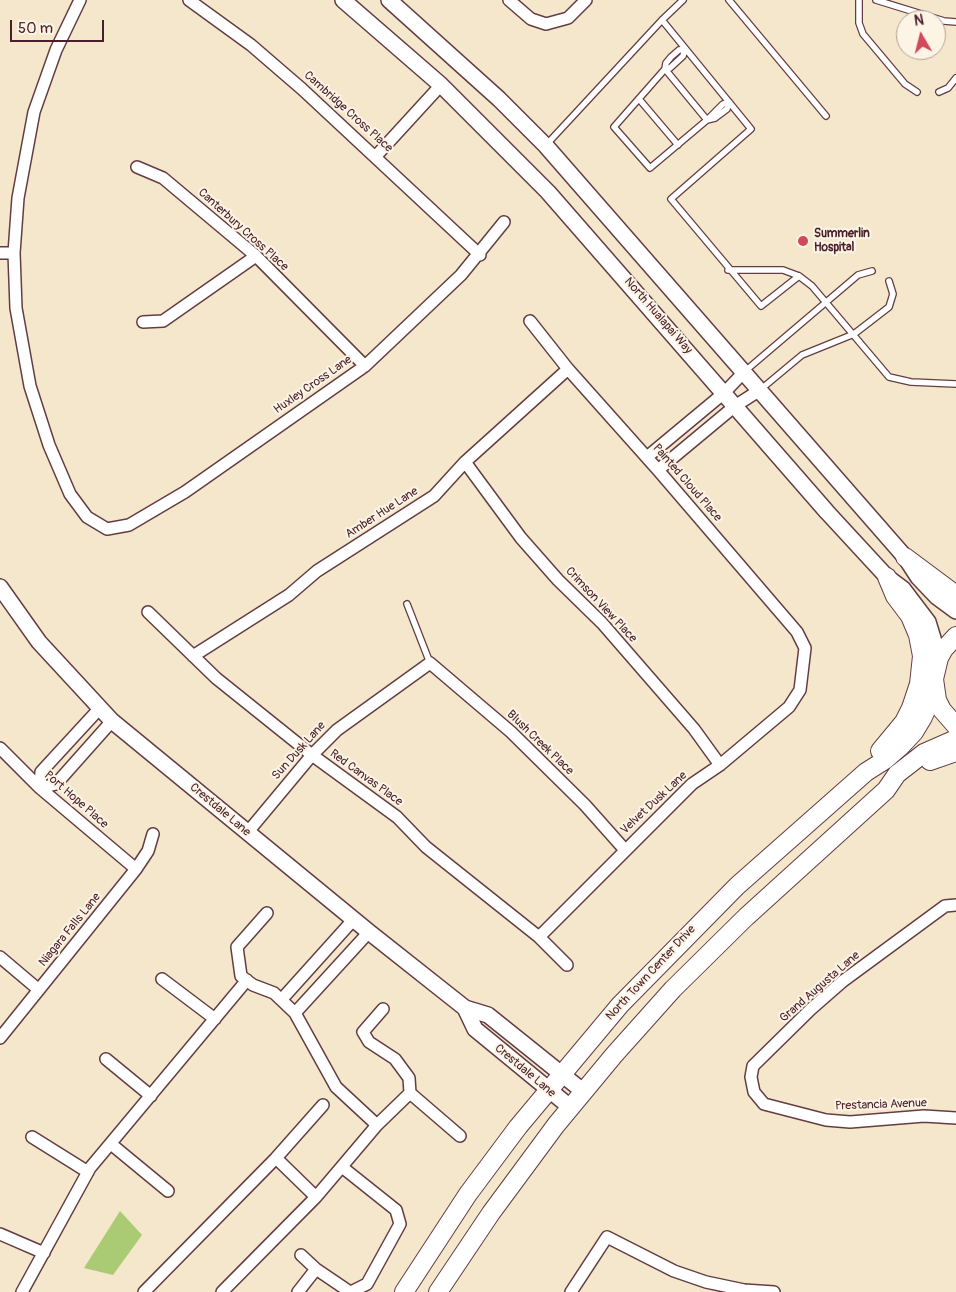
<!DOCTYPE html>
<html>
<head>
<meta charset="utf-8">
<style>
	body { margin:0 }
	#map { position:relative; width:956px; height:1292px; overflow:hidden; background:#f4e7cc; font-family:Pangolin,sans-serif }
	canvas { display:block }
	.north { position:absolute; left:896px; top:10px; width:50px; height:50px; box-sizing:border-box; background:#fcf5e5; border:1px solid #b59f9b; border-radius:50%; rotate:352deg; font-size:14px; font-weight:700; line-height:20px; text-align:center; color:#4a1f2b }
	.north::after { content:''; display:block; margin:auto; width:18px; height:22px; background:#d1495b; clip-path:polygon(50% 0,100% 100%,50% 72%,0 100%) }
	.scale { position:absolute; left:10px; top:20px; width:94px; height:22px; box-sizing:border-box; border:2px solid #4a1f2b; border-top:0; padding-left:6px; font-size:15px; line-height:18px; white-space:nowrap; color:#4a1f2b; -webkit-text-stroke:4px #fcf5e5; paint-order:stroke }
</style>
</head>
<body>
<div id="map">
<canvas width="956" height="1292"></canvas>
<div class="north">N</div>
<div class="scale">50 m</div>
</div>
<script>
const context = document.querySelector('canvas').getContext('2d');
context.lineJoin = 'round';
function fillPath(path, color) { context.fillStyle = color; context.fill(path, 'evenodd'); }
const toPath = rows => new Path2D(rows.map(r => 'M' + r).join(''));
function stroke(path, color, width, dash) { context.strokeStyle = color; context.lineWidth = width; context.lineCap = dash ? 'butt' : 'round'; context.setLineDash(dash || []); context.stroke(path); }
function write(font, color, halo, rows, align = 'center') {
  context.font = font + ' Pangolin,sans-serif'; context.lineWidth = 4; context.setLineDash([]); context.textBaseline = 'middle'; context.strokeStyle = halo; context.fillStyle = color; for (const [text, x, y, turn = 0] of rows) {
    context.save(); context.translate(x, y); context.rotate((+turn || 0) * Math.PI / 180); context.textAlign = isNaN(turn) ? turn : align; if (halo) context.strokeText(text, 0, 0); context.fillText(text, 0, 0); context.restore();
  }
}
fillPath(toPath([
	[120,1211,142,1235,113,1275,84,1268]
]), '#aaca73');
const lane = toPath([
	[729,0,826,116],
	[859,0,859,23,863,34,905,84,917,92],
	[876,0,944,21,956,22],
	[662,20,751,129,671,199,761,306,799,276],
	[685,49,679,50,671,57,666,63,665,69,614,127,650,168,707,120,723,104,729,102],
	[665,69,707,120],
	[665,69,670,68,683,56,685,49],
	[939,92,948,88,956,78],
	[639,99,678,145],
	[707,120,715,118,727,109,729,102],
	[547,144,662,20,683,0],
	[728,270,783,270,799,276,812,286,889,377,911,382,956,384],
	[744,372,858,275,872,271],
	[760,390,802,355,854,334,889,307,893,294,889,281],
	[407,604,430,663]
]);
const street = toPath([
	[80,0,56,50,34,112,18,198,14,253,16,308,30,386,49,445,70,494,87,517,107,529,129,525,185,492,365,366,461,275,504,222],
	[189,0,251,45,302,89,480,255],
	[509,0,531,19,546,24,568,18,586,0],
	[376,156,441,85],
	[137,167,163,178,256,256,365,366],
	[0,253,14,253],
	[530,321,568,369,658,470,797,632,805,648,800,690,789,707,720,765,692,784,539,937],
	[143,322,163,321,256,256],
	[647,457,724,393,744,372],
	[465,462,521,538,558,580,602,623,694,729,720,765],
	[658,470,735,406,760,390],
	[148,612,216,678,312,755,397,817,426,847,539,937,567,965],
	[193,656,289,595,317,571,434,496,465,462,568,369],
	[99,709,41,772,40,788,56,784,112,721],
	[0,748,40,788,136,869],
	[247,833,312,755,337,730,430,663,511,732,585,805,625,850],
	[956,905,945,906,843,981,811,1009,753,1066,751,1077,754,1092,764,1104,826,1120,850,1122,924,1116,956,1118],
	[267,913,237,947,241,976,253,985,274,993,295,1013,336,1087,377,1125],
	[0,957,39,990],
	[162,979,215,1019],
	[282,999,354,919],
	[295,1013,369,932],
	[0,1038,136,869,148,851,153,834],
	[106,1059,151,1096],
	[410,1093,460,1136],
	[32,1137,88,1172],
	[111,1144,168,1191],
	[276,1158,316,1197],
	[342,1167,396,1210,400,1224,367,1284,351,1292],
	[0,1234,44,1253],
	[301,1255,316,1269,350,1292],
	[22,1292,90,1168,247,980],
	[144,1292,276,1158,323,1105],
	[222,1292,316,1197,377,1125,410,1093,409,1078,395,1059,369,1042,363,1032,383,1009],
	[298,1292,316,1269],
	[571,1292,607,1237,674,1271,706,1282,744,1290,774,1292]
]);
const secondary = toPath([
	[343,0,441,85,548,192,827,512,887,577,903,589,928,622,939,658],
	[389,0,499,99,546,146,905,557,918,577,937,597,956,611],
	[0,587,39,642,112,721,369,932,465,1008,488,1015,584,1092],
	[465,1008,475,1029,570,1107]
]);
const primary = toPath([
	[905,557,956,595],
	[956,636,944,649,939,658,934,679,937,700,942,710,956,726],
	[880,751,904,722,911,708,919,684,922,656,918,635,910,616,895,596,887,577],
	[930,761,956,752],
	[404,1292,468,1194,518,1127,620,1005,737,886,866,772,885,760,900,747,914,732,923,717,935,690],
	[438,1292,491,1213,556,1125,614,1055,673,989,746,917,886,790,897,774,924,753,956,739]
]);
stroke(lane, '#643d43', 8);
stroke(street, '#643d43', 14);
stroke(secondary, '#643d43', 18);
stroke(primary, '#643d43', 20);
stroke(lane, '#fff', 5.5);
stroke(street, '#fff', 11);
stroke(secondary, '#fff', 15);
stroke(primary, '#fff', 18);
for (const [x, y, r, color] of [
	[803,241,6,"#d1495b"]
]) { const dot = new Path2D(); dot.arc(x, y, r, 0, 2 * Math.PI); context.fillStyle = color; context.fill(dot); stroke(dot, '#fcf5e5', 2); }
write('12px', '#4a1f2b', '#fcf5e5', [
	["Cambridge Cross Place",348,112,42],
	["Canterbury Cross Place",243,230,42],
	["North Hualapai Way",658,316,49],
	["Huxley Cross Lane",313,385,-35],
	["Painted Cloud Place",687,483,49],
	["Amber Hue Lane",382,513,-33],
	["Crimson View Place",601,605,47],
	["Blush Creek Place",540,743,44],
	["Sun Dusk Lane",299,751,-48],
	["Red Canvas Place",366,778,36],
	["Port Hope Place",76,800,41],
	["Velvet Dusk Lane",654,803,-43],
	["Crestdale Lane",220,810,40],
	["Niagara Falls Lane",70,930,-51],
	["North Town Center Drive",651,973,-47],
	["Grand Augusta Lane",820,987,-41],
	["Crestdale Lane",525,1071,40],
	["Prestancia Avenue",881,1105,-2]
]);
write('bold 12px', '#4a1f2b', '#fcf5e5', [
	["Summerlin",814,234],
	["Hospital",814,248]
], 'left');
</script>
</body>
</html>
